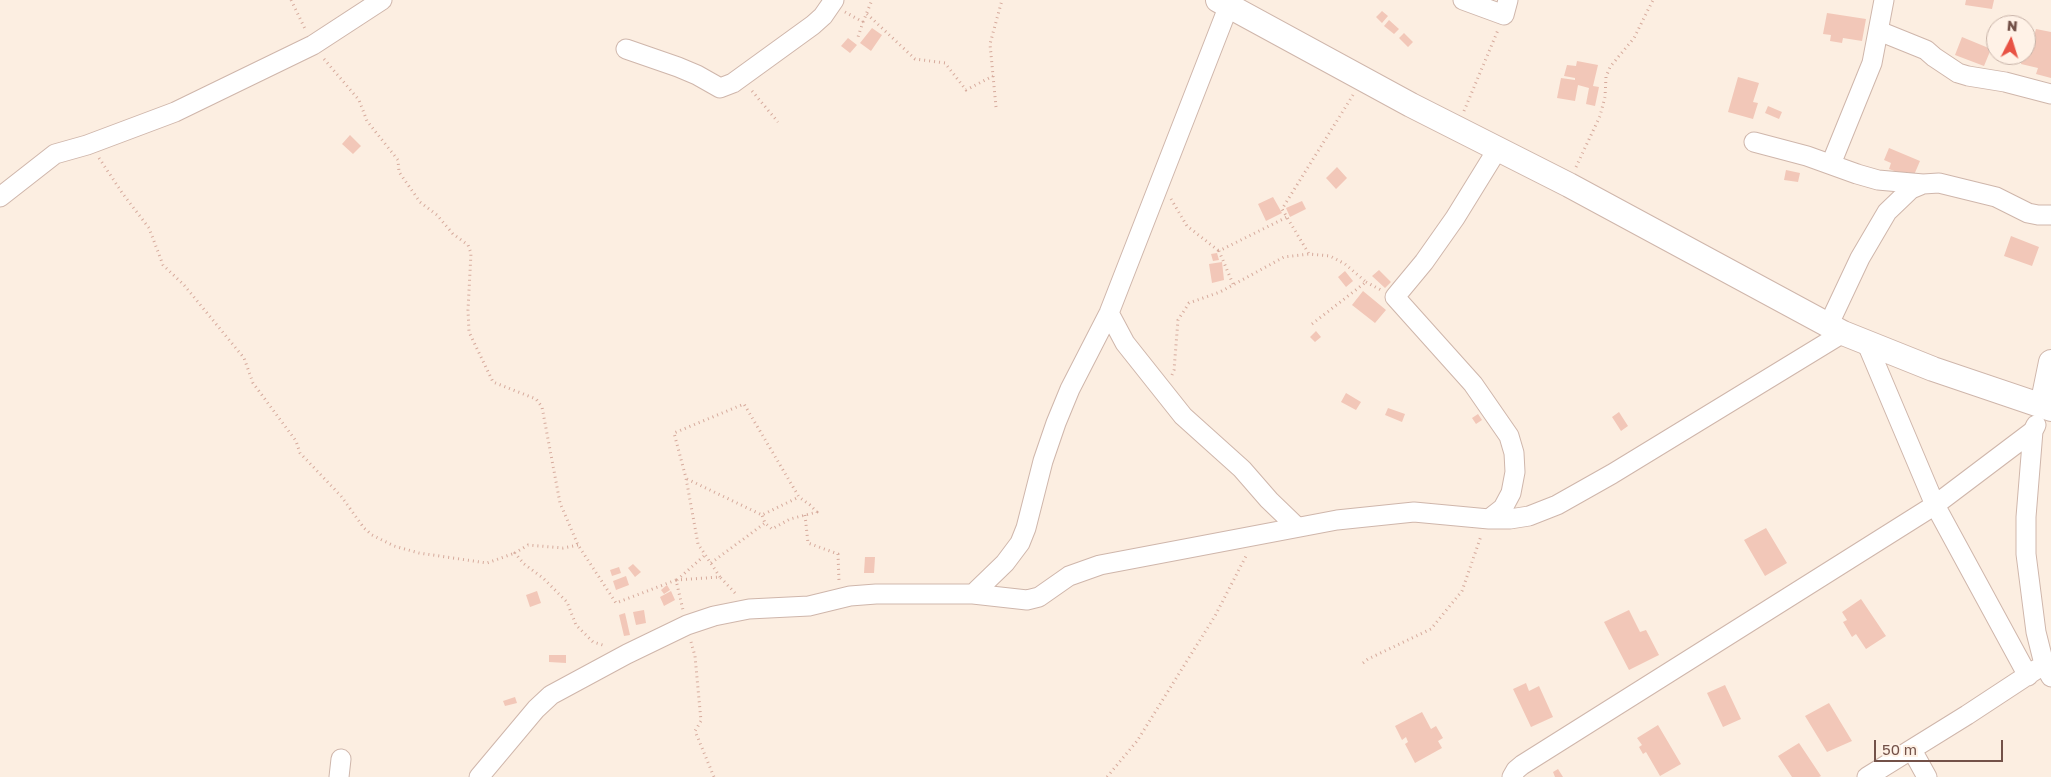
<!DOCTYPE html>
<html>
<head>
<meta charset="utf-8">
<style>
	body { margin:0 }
	#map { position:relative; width:2051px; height:777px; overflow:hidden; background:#fceee1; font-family:"Golos Text",sans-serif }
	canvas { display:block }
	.north { position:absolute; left:1986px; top:15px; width:50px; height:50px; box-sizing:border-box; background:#fff2e7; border:1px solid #c7b2a7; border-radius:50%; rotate:5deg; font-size:14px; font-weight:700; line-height:20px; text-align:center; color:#735148 }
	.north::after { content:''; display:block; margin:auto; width:18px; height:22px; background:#e85244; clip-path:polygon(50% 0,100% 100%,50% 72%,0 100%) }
	.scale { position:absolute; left:1874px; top:740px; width:129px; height:22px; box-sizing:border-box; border:2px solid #735148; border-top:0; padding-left:6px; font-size:15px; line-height:18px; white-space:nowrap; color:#735148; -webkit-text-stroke:4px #fff2e7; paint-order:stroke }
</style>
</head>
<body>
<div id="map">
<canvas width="2051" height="777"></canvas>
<div class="north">N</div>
<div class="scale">50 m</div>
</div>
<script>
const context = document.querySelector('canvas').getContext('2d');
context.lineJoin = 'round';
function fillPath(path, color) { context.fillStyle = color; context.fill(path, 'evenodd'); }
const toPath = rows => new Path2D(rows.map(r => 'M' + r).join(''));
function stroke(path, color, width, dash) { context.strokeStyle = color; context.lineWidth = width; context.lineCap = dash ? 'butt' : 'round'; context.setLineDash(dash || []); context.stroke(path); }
fillPath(toPath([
	[1966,0,1994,0,1992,9,1965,5],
	[1382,11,1388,16,1382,23,1376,17],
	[1827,13,1866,19,1862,41,1843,38,1842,43,1830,41,1831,35,1823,34],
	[1389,20,1399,29,1394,34,1384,26],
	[872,28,882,35,871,51,860,43],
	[2036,29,2051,32,2051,78,2036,74,2038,68,2021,64,2023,55,2026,55,2026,45,2031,47],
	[1404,33,1413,42,1408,47,1399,38],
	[1962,37,1991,49,1984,66,1955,55],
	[848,38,857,45,850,53,841,46],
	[2001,55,2014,55,2013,60,2000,57],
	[1577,61,1598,65,1593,86,1599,87,1595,106,1586,104,1589,88,1578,85,1575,101,1557,98,1561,78,1575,80,1575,78,1564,76,1567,65,1576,66],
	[1738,77,1759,83,1753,102,1758,103,1753,119,1728,112],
	[1768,106,1782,112,1779,119,1765,113],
	[350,135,361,146,353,154,342,144],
	[1889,148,1920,161,1914,175,1907,172,1905,175,1889,169,1891,163,1884,160],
	[1337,167,1347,178,1336,189,1326,178],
	[1786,170,1800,173,1798,182,1784,180],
	[1273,197,1282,213,1266,221,1258,204],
	[1302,201,1306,209,1290,217,1286,208],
	[2011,236,2039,247,2032,266,2004,256],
	[1217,253,1219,260,1213,261,1211,254],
	[1222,262,1224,280,1212,283,1209,264],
	[1379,270,1391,282,1385,288,1372,276],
	[1345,271,1353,281,1346,287,1338,277],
	[1363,291,1386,310,1375,323,1352,305],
	[1316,331,1321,337,1315,342,1310,337],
	[1346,393,1361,402,1356,410,1341,402],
	[1388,408,1405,414,1402,422,1385,415],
	[1619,412,1628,426,1621,431,1612,417],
	[1478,414,1482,420,1476,424,1472,418],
	[1766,528,1787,563,1765,576,1744,540],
	[865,557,875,557,874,573,864,573],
	[633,564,641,572,635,577,628,568],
	[619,567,621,573,612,576,610,570],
	[626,576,629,585,616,590,613,581],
	[667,585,670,590,664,594,661,590],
	[537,591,541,603,530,607,526,595],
	[671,591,675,600,664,606,660,597],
	[1861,599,1886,636,1866,649,1856,634,1852,637,1843,622,1847,620,1842,612],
	[644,610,646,623,636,625,633,612],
	[1629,610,1640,632,1646,630,1659,655,1629,670,1604,622],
	[625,613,630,635,624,636,619,615],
	[549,655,566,655,566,663,549,662],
	[1526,683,1529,691,1539,686,1553,717,1531,727,1513,689],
	[1725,685,1741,719,1723,727,1707,693],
	[515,697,517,703,505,706,503,701],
	[1829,703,1852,741,1827,752,1805,716],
	[1422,712,1431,729,1436,726,1443,738,1438,741,1442,748,1415,763,1405,744,1408,742,1406,737,1402,740,1395,726],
	[1658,725,1681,764,1660,776,1646,752,1643,754,1639,747,1642,745,1637,738],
	[1799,743,1821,776,1819,777,1792,777,1778,756],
	[1558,769,1563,777,1555,777,1553,772]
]), '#f2c7b8');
const minor = toPath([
	[1463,0,1504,15,1508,0],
	[1879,31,1926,50,1934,57,1958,73,1968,76,2005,82,2051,94],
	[626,49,678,67,697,75,720,88,733,83,813,25,823,16,834,0],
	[1754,142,1807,156,1857,174,1878,180,1923,184,1939,183,1996,197,2028,213,2038,215,2051,215],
	[1831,164,1872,63,1884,0],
	[0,197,55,154,87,145,175,112,313,45,382,0],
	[1109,313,1125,343,1183,416,1242,469,1269,500,1297,527],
	[1828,326,1860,258,1887,212,1911,189,1923,184],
	[1867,344,1935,505,2028,676],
	[2036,425,2033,431,2026,517,2026,554,2036,632,2044,664,2051,677],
	[1489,519,1503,508,1511,493,1515,472,1514,453,1509,436,1473,384,1395,297,1424,262,1455,218,1497,150],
	[973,594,1005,563,1020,543,1026,528,1043,461,1056,423,1070,389,1109,313,1229,5],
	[1912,750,1927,777],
	[339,777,341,759],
	[479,777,536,709,551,695,627,654,687,625,714,616,749,609,809,606,850,596,876,594,973,594,1027,600,1039,597,1069,576,1100,565,1337,520,1414,512,1489,519,1510,519,1529,516,1557,505,1612,474,1843,333],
	[1512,777,1516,770,1522,765,1935,505,2033,431],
	[1867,777,1967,715,2037,669]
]);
const tertiary = toPath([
	[1218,0,1411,105,1569,185,1843,333,1933,369,2051,409],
	[2042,406,2051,362]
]);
stroke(minor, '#cfb6ab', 21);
stroke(tertiary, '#cfb6ab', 26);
stroke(toPath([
	[291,0,306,31],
	[845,12,863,22,858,37],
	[867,14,915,59,945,63,966,90,993,76],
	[863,22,872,0],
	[324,59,359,100,367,121,398,160,399,172,420,202,437,215,453,234,468,245,471,253,468,310,469,332,493,382,536,399,542,407,560,503,578,545,616,603,676,580,683,610],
	[752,91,778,122],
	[996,107,990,44,1002,0],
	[1464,111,1498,30],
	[99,158,123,194,149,228,163,265,184,285,244,358,253,383,296,441,300,453,341,496,364,528,372,535,394,546,419,553,487,563,515,553],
	[1576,167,1600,116,1605,97,1606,77,1610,67,1634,38,1653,0],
	[1171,199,1187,226,1219,251],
	[1366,282,1381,290],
	[1233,284,1219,251,1287,217],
	[1312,324,1366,282,1345,264,1330,256,1309,254,1282,209,1353,95],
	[1172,375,1174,370,1178,320,1189,303,1220,292,1284,257,1309,254],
	[687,479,762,515,799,497],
	[805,515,808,543,838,554,839,581],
	[578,545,563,548,528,545,515,553,524,564,543,578,567,602,576,625,593,642,606,646],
	[711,563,765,523],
	[720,577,698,544,686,478,674,433,744,404,799,497,810,505,817,512,790,519,772,529,765,523,762,515],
	[676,580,720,577,735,593],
	[677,580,705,555],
	[691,642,695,656,701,721,695,731,714,777],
	[1363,663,1368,659,1431,629,1462,591,1481,536],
	[1107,777,1137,741,1215,616,1246,556]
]), '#d6aa9c', 3, [1, 4]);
stroke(minor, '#fff', 19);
stroke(tertiary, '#fff', 24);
</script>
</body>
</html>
